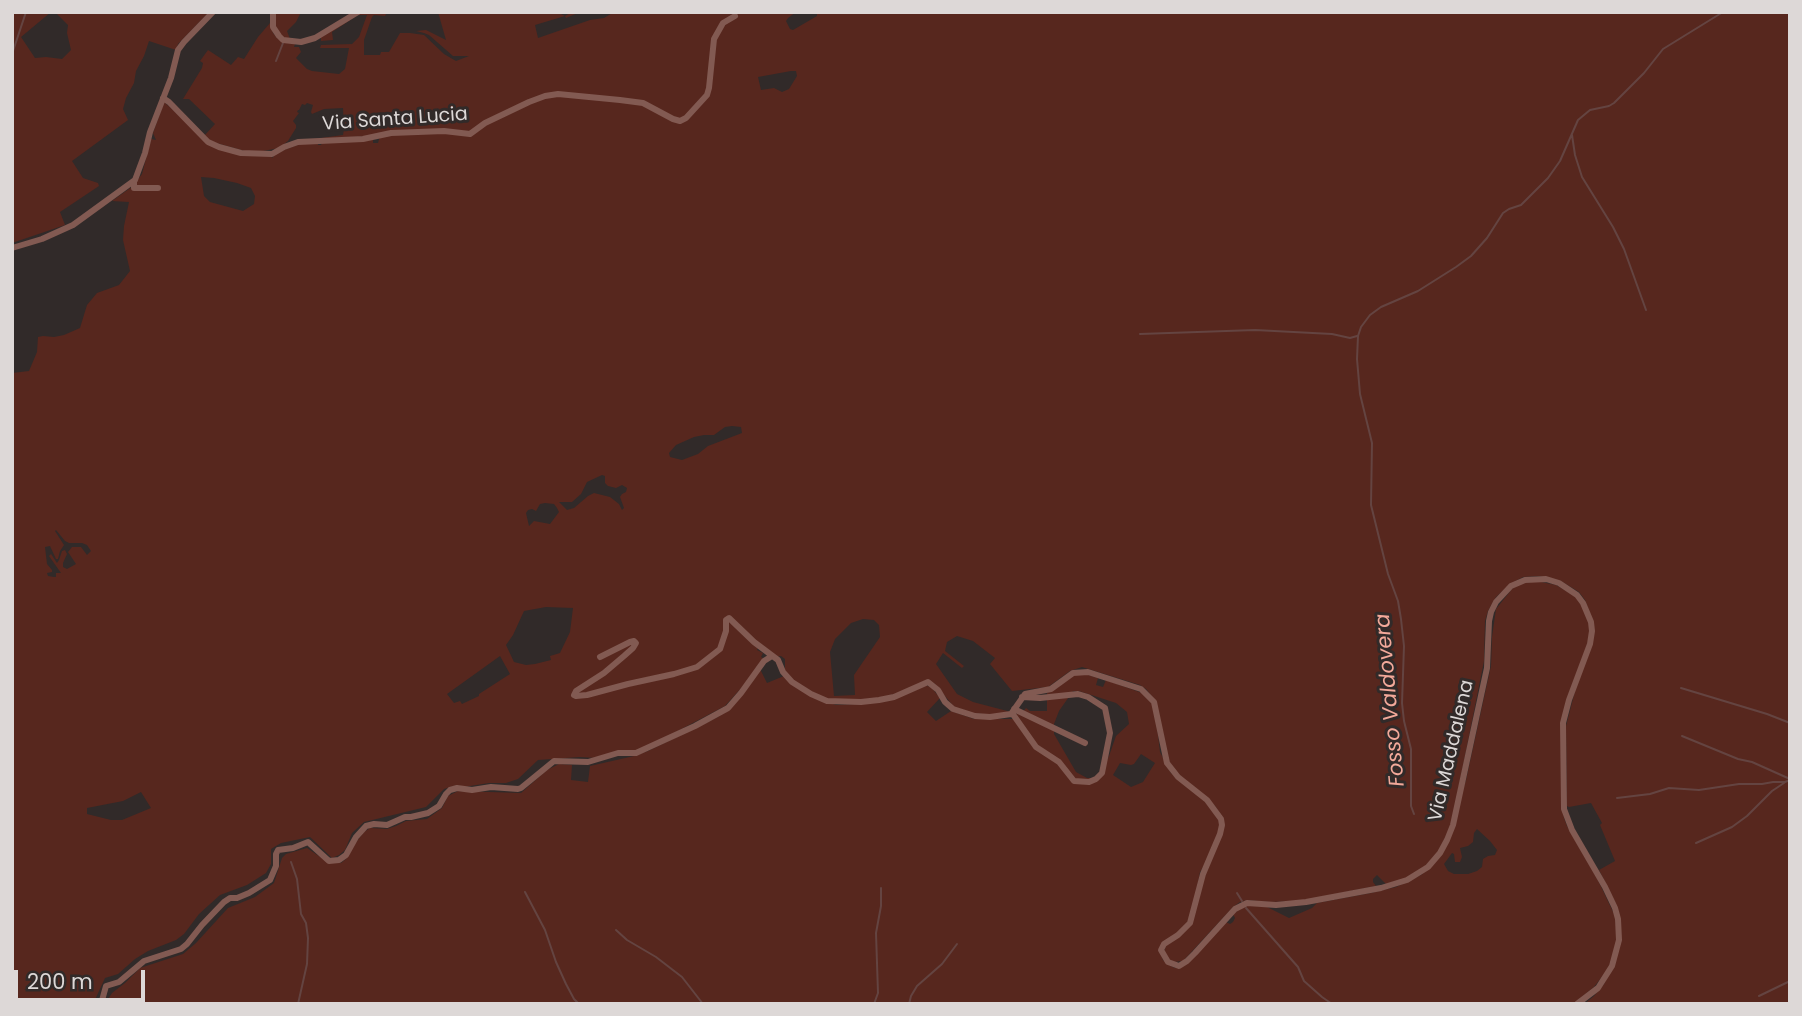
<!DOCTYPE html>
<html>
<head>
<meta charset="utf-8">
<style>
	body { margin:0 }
	#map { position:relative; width:1802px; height:1016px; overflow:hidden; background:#312a29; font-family:Poppins,sans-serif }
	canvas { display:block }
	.frame { position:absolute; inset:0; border:14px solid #ddd8d7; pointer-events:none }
	.scale { position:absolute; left:14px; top:970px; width:131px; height:32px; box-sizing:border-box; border:4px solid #ddd8d7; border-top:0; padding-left:9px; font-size:21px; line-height:24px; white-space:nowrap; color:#ddd8d7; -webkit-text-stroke:5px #312a29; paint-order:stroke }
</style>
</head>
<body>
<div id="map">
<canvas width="1802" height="1016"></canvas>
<div class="frame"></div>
<div class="scale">200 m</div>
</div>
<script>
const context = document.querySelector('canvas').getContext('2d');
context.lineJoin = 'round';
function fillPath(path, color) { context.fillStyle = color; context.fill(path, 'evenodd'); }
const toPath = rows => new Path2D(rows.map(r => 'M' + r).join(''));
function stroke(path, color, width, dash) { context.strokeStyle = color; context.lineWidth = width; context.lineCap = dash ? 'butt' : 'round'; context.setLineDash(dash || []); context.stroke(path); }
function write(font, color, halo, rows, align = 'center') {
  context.font = font + ' Poppins,sans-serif'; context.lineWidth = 6; context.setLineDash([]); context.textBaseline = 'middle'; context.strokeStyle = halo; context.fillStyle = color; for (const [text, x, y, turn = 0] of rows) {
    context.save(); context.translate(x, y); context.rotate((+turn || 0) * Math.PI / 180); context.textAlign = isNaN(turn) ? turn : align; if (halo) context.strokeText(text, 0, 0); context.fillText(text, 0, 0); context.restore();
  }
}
fillPath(toPath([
	[12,12,51,12,21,37,35,58,46,57,62,59,71,50,67,33,68,25,55,12,209,12,178,44,176,50,149,41,144,56,136,71,134,83,126,98,123,109,128,120,72,161,83,178,98,183,99,186,60,212,65,225,12,243],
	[275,12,301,12,296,22,287,31,290,39,283,38,275,28],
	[359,12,376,12,386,14,385,16,374,15,372,17,364,40,364,55,380,55,381,52,389,52,400,33,410,33,424,35,444,54,456,61,469,56,453,56,429,35,424,33,416,31,426,30,446,40,438,12,557,12,565,16,572,12,580,12,566,18,565,16,535,25,538,38,590,20,604,18,614,12,796,12,788,18,786,21,790,29,793,30,817,16,817,12,1790,12,1790,1004,1584,1004,1594,996,1604,984,1619,947,1614,900,1599,870,1615,861,1600,825,1602,823,1591,803,1569,807,1567,806,1566,726,1593,621,1585,600,1579,592,1561,581,1539,576,1523,577,1510,584,1496,597,1488,611,1485,621,1484,661,1451,826,1437,854,1425,866,1404,879,1386,884,1377,875,1373,879,1373,882,1376,886,1300,901,1270,902,1247,900,1240,902,1233,907,1183,961,1174,962,1168,959,1164,952,1166,945,1186,930,1205,875,1224,828,1224,819,1215,806,1175,771,1171,765,1167,757,1154,699,1146,689,1140,685,1082,667,1070,671,1048,687,1012,691,990,664,995,658,973,641,957,636,947,642,945,651,964,666,962,668,943,653,936,664,957,694,973,702,1011,712,995,715,971,713,955,708,934,683,893,695,867,700,826,699,792,681,785,670,785,659,781,656,776,657,759,645,757,650,763,653,761,657,763,658,744,685,725,706,653,744,638,750,596,758,580,757,538,760,518,779,506,783,489,783,464,787,457,785,444,789,426,807,364,822,352,833,345,850,339,855,332,858,310,837,281,843,271,849,271,864,266,873,247,885,220,895,199,914,184,934,176,940,148,951,135,959,118,974,105,978,93,1004,12,1004,12,373,29,371,37,352,38,337,43,336,54,337,64,335,80,328,87,305,97,293,119,285,130,271,123,240,124,226,129,202,112,201,133,186,142,174,151,139,156,140,153,133,164,102,214,147,271,155,272,158,274,156,273,155,284,150,303,143,318,143,318,145,321,145,322,143,373,139,373,143,378,143,380,136,371,136,314,139,343,135,344,129,343,108,324,109,312,114,311,112,313,105,307,103,305,105,302,104,299,110,298,110,297,112,299,113,293,121,296,125,296,128,288,141,279,148,258,152,245,151,209,141,204,136,215,124,189,99,183,99,202,68,203,63,200,61,208,50,231,65,238,57,244,59,258,37,270,23,273,33,277,38,295,44,294,47,299,47,301,52,296,58,307,69,312,71,339,74,345,69,349,48,320,48,321,45,352,44,359,37,367,15,358,15,332,32,333,40,321,41,321,37],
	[791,71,796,71,797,76,789,89,782,92,774,88,761,90,758,77],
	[201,177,214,178,237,183,251,188,255,196,254,204,243,211,210,202,204,196],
	[732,426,741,427,742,433,708,446,698,454,682,460,670,457,669,453,676,445,694,437,704,435,714,435,725,427],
	[602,475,605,476,605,483,608,486,616,488,622,485,627,488,626,492,622,494,620,497,624,508,622,510,619,504,610,497,594,493,588,496,574,508,567,510,559,502,572,502,581,494,587,482],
	[545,503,554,504,557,508,559,512,550,524,534,521,529,526,526,513,528,510,532,509,536,511,540,504],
	[56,530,65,541,69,543,82,543,87,545,91,551,87,555,81,547,72,547,68,552,76,564,67,569,63,567,63,563,67,554,65,550,62,551,59,560,57,563,51,554,49,556,61,573,56,573,56,577,54,577,48,576,47,573,52,572,52,570,47,564,45,547,50,546,56,559,58,559,60,551,64,545,55,531],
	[546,607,573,608,570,632,560,653,550,656,551,660,535,664,526,665,514,662,506,645,513,635,524,611],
	[863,619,874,620,879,625,880,637,854,675,855,695,834,696,830,652,835,639,851,623],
	[500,656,510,674,479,694,479,696,464,703,462,704,460,701,454,703,447,694],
	[141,792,151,808,122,820,111,820,87,814,87,808,123,801],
	[1531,582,1541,582,1556,585,1578,598,1589,620,1590,631,1587,646,1561,727,1562,803,1564,818,1567,826,1596,876,1615,916,1617,934,1615,953,1608,969,1594,987,1573,1004,105,1004,112,993,125,983,140,968,183,954,196,943,228,908,255,897,274,883,282,858,286,854,307,848,329,863,341,863,346,859,350,850,364,832,370,828,387,829,396,826,406,821,427,819,442,808,448,796,458,791,521,793,547,770,559,764,572,765,571,780,588,782,590,766,634,756,648,751,718,717,729,709,760,669,767,683,784,676,813,697,836,705,861,704,924,685,931,687,940,698,927,712,936,721,951,711,974,719,1013,719,1018,712,1022,713,1026,708,1030,711,1047,711,1047,693,1057,688,1074,675,1085,674,1098,678,1096,685,1103,687,1106,680,1142,693,1151,700,1156,718,1160,752,1171,773,1203,799,1219,819,1220,830,1208,859,1200,872,1194,903,1187,924,1160,951,1163,960,1169,965,1175,968,1182,967,1226,922,1230,924,1233,922,1235,918,1233,914,1245,905,1267,907,1289,918,1312,908,1317,903,1371,893,1396,887,1421,875,1429,868,1443,851,1466,780,1491,666,1492,637,1496,609,1512,589,1519,584],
	[1073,691,1079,691,1116,703,1127,712,1129,724,1116,736,1109,756,1101,772,1097,776,1092,778,1087,778,1076,772,1054,734,1054,724,1059,711],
	[1141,754,1155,763,1143,782,1131,787,1113,775,1120,763,1131,765,1134,764],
	[1477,829,1490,841,1497,850,1495,855,1488,856,1483,859,1482,867,1477,871,1468,874,1454,874,1448,871,1444,864,1452,853,1454,854,1455,862,1460,862,1462,857,1460,848,1468,846,1473,842,1474,833]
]), '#57271e');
stroke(toPath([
	[12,54,26,12],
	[276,61,283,43],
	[1572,135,1575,155,1582,177,1613,227,1624,249,1646,310],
	[1140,334,1255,330,1332,334,1350,338,1357,336],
	[1681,688,1767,714,1790,723],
	[1682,736,1738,759,1752,762,1790,779],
	[1617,798,1650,794,1669,788,1699,790,1739,784,1762,784,1773,782,1785,782,1790,780],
	[1414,814,1411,806,1411,749,1404,721,1402,703,1404,646,1401,619,1398,601,1388,574,1371,505,1372,443,1360,394,1357,359,1358,336,1361,327,1370,315,1381,307,1418,291,1456,267,1471,256,1487,238,1503,213,1509,209,1521,205,1548,178,1560,161,1578,120,1590,110,1609,106,1614,103,1644,73,1663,49,1723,12],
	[1696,843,1732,827,1747,816,1772,791,1784,783],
	[291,862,297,879,301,914,306,923,308,938,307,964,298,1004],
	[525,892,545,930,556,962,566,984,574,999,579,1004],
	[1237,893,1242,901],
	[1246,908,1298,967,1304,981,1322,997,1332,1004],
	[616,930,627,940,656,957,682,977,703,1004],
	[1759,996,1790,981],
	[874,1004,878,993,876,933,881,906,881,888],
	[909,1004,911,996,917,986,942,964,957,944]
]), '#644441', 2);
stroke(toPath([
	[273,12,273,27,279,36,283,40,301,42,315,38,358,12],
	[163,98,169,102,208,142,219,147,241,153,272,154,284,147,298,142,363,139,391,133,444,131,470,134,485,123,529,102,545,96,558,94,620,100,643,103,673,119,680,121,686,118,707,95,709,88,714,39,723,23,735,16],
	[134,182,134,188,158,188],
	[12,248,42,239,73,225,135,180,145,153,150,132,171,78,178,50,184,42,213,12],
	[574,695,576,696,587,695,628,684,674,674,697,667,720,649,726,631,726,620,729,618,754,642,778,660,783,672,792,682,811,694,827,701,861,702,879,700,894,697,928,682,938,690,945,702,953,709,975,716,990,717,1011,714,1025,694,1051,689,1073,673,1088,672,1141,689,1154,702,1167,763,1178,777,1207,800,1221,819,1222,825,1220,834,1203,874,1190,923,1178,935,1164,944,1161,950,1168,962,1179,966,1187,961,1195,953,1235,909,1247,903,1276,905,1306,902,1381,888,1407,880,1428,867,1440,853,1447,840,1453,825,1487,668,1489,621,1491,612,1496,602,1511,586,1525,580,1546,579,1559,583,1577,595,1583,603,1591,622,1592,631,1590,644,1569,700,1563,723,1564,809,1572,830,1605,887,1615,908,1618,919,1619,940,1612,966,1598,988,1577,1004],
	[574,695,576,691,604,673,624,656,633,648,636,643,634,641,630,642,600,657],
	[1014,709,1085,743],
	[1012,713,1036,747,1059,762,1074,781,1089,782,1096,779,1102,773,1110,733,1105,708,1088,697,1078,694,1040,698,1022,697],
	[101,1004,106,986,119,982,144,961,181,949,187,944,202,925,224,902,230,898,237,898,249,893,270,880,276,866,276,854,278,850,293,848,308,842,329,861,339,860,346,855,356,837,366,826,374,824,387,825,405,817,411,817,428,813,439,806,446,794,450,790,457,788,472,790,491,787,518,789,521,788,554,761,588,762,618,753,636,753,695,726,728,708,741,693,764,661,772,656]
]), '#825a52', 6);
write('19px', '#ddd8d7', '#312a29', [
	["Via Santa Lucia",395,120,-4],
	["Via Maddalena",1452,751,-77]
]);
write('italic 21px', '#f3a99a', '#312a29', [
	["Fosso Valdovera",1391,700,-95]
]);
</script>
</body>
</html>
